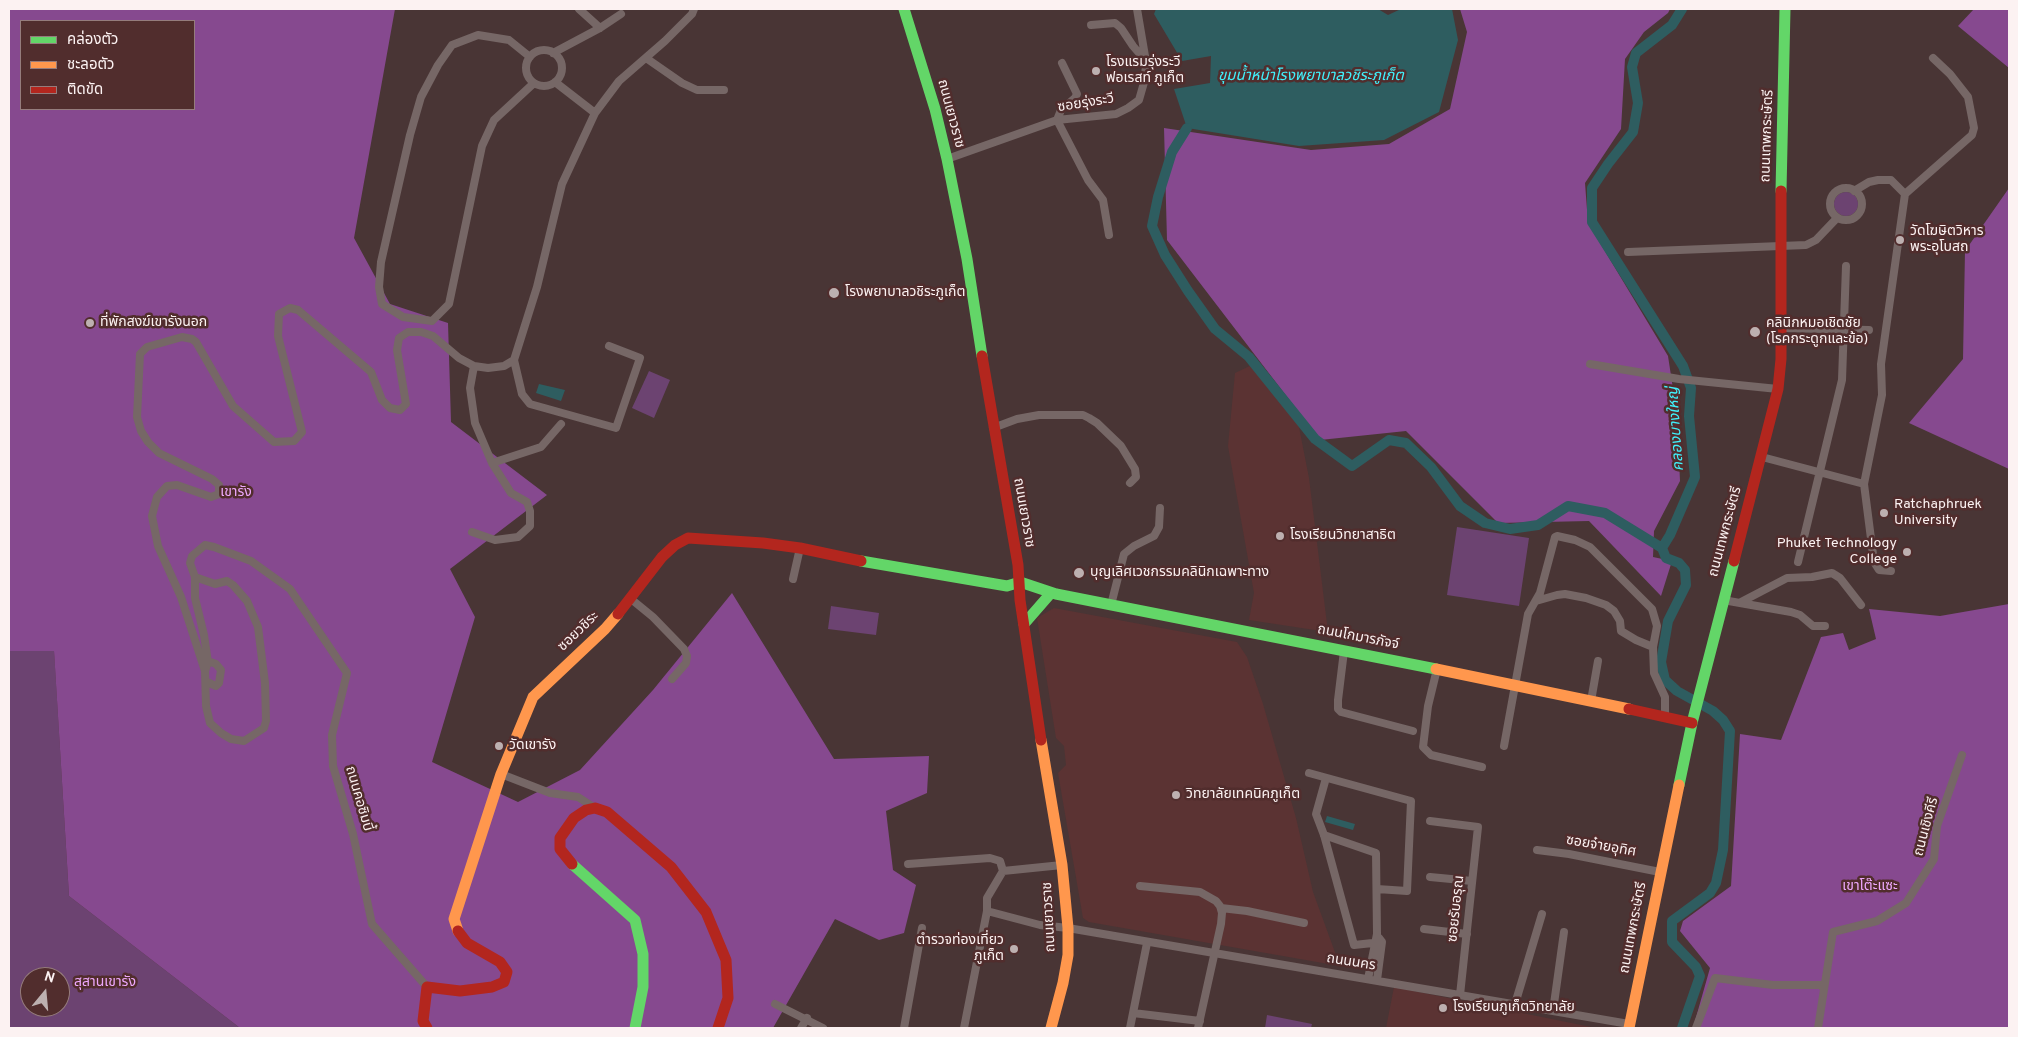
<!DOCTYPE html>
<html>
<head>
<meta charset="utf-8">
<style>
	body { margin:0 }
	#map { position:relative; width:2018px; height:1037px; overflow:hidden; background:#493535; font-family:Overpass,"Noto Sans Thai",sans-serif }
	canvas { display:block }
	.frame { position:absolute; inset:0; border:10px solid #fcf2f2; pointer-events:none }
	.legend { position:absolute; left:20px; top:20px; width:175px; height:90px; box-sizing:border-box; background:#512d2d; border:1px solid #957c7c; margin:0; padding:6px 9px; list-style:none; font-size:15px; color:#fcf2f2 }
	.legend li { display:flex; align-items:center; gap:10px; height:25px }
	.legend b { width:25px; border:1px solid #957c7c }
	.north { position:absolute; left:20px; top:967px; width:50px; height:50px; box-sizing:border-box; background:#512d2d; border:1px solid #957c7c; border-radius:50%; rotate:17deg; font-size:14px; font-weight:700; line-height:20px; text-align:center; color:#fcf2f2 }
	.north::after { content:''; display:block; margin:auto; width:18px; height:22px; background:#bdb0b0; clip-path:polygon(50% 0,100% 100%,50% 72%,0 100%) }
</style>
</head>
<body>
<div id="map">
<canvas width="2018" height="1037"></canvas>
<div class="frame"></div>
<ul class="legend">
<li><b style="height:6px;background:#63d668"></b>คล่องตัว</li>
<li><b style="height:6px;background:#ff974d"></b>ชะลอตัว</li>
<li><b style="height:6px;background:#b3261e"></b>ติดขัด</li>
</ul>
<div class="north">N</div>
</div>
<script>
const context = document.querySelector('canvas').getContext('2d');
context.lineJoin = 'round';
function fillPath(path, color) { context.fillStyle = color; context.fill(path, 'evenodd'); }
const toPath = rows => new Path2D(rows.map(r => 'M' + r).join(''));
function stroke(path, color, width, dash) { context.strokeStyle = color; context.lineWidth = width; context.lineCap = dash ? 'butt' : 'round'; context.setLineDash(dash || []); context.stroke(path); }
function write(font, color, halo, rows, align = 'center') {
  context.font = font + ' Overpass,"Noto Sans Thai",sans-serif'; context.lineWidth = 5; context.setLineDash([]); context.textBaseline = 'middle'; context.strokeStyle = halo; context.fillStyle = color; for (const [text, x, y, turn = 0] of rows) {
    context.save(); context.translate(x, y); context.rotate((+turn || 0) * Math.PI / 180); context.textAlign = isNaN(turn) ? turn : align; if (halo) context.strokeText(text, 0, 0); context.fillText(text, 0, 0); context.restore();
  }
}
fillPath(toPath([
	[1252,365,1298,422,1309,478,1328,632,1249,620,1254,593,1228,446,1235,373],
	[1054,608,1237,642,1247,657,1263,704,1296,818,1313,892,1340,966,1089,922,1083,918,1058,773,1066,765,1064,746,1056,738,1037,618],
	[1394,987,1596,1028,1386,1028]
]), '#5b3333');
fillPath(toPath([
	'1834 204a12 12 0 1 1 24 0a12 12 0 1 1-24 0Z',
	[649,371,670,380,654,418,632,408],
	[1457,527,1529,538,1519,606,1447,595],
	[831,606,879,613,876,635,828,629],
	[54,650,69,896,240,1028,9,1028,9,651],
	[30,977,60,977,60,1007,30,1007],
	[1267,1015,1312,1024,1311,1028,1265,1028]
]), '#6c4371');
fillPath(toPath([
	[9,9,395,9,354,238,390,304,448,323,451,422,547,495,450,569,475,617,432,762,518,802,580,770,653,690,732,593,834,759,929,756,927,793,886,811,893,870,916,885,904,933,879,940,835,919,773,1028,240,1028,69,896,54,651,9,651],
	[21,21,194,21,194,109,21,109],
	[1460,9,1670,9,1668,13,1644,32,1625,59,1621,129,1585,183,1588,223,1668,356,1677,415,1680,481,1654,531,1653,557,1672,561,1661,596,1589,521,1498,523,1406,431,1320,440,1167,240,1164,128,1311,150,1389,144,1450,109,1467,32],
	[1974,9,2009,9,2009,68,1958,26],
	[2009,188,2009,469,1909,423,1963,359,1965,251],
	[2009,604,2009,1028,1693,1028,1710,968,1680,931,1683,921,1731,886,1740,734,1781,740,1821,637,1843,633,1849,650,1876,639,1869,609,1940,616]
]), '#86498f');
fillPath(toPath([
	[1156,9,1378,9,1388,15,1401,9,1452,9,1458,40,1439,112,1384,140,1299,146,1187,128,1174,89,1210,83,1211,56,1182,61,1154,14],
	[539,384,565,390,561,401,536,393],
	[1327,816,1355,824,1353,830,1325,822]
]), '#2e5d60');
stroke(toPath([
	[1187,128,1172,152,1158,197,1152,226,1165,255,1188,291,1215,329,1249,357,1315,439,1352,466,1389,440,1406,443,1431,467,1460,506,1485,523,1510,529,1538,525,1568,506,1605,513,1662,548],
	[1682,1028,1700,976,1696,967,1672,942,1672,921,1710,893,1716,883,1723,850,1730,731,1723,720,1713,711,1677,691,1665,680,1661,662,1668,621,1686,585,1685,570,1679,563,1666,558,1662,548,1670,535,1695,477,1689,416,1691,388,1683,366,1592,222,1592,188,1608,164,1633,132,1638,103,1632,67,1636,53,1672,25,1682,9]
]), '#2e5d60', 10);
stroke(toPath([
	[579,9,600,28],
	[1091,25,1115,23,1121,28,1133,46,1145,60],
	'526 68a18 18 0 1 1 36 0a18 18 0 1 1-36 0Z',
	[553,53,600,28,621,14],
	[530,57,509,40,478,35,452,45,438,65,421,97,410,135,381,262,379,287,382,304,403,317,432,321,449,304,482,146,494,120,534,83],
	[646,58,682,83,697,90,724,90],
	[1062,63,1077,94,1075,98,1061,110,1057,120,1088,180,1103,200,1109,235],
	[555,82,595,113],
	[947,159,1057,120,1116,114,1128,108,1139,100,1145,79,1146,62,1137,9],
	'1830 204a16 16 0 1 1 32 0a16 16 0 1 1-32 0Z',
	[1854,191,1869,182,1878,180,1891,180,1905,194,1881,364,1882,395,1864,484,1874,562,1879,570,1891,571],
	[1905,194,1972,135,1974,128,1968,97,1950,74,1933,58],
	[1628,252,1806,245,1816,240,1837,218],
	[1781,328,1869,330],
	[514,360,522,394,530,404,616,428,640,358,609,346],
	[1590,364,1679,379,1778,389],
	[993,428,1017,419,1039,415,1083,415,1089,418,1097,423,1121,446,1135,469,1136,477,1130,483],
	[1762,457,1864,484],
	[492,463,541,447,561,424],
	[472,532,495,540,518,537,530,526,530,511,527,502,511,493,492,463,475,423,470,388,474,366],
	[1798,562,1842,380,1846,266],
	[195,577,215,584,227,581,233,585,247,601,258,627,265,683,266,721,264,728,244,741,231,739,221,733,210,723,206,706,205,671,208,662,204,635,195,598,195,577,190,563,192,556,205,545,214,547,251,561,290,589,347,673,332,735,333,766,353,834,372,924,427,987],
	[793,579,800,548],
	[631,599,653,617,684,649,687,656,686,663,672,679],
	[1723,600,1791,612,1800,615,1813,626,1825,626],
	[1536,601,1557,595,1565,594,1586,598,1606,605,1614,611,1620,621,1621,631,1636,640,1653,647],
	[1741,602,1787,578,1812,577,1832,573,1840,578,1861,605],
	[1111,605,1124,554,1134,546,1154,536,1159,527,1160,508],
	[1344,651,1338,700,1338,709,1341,712,1413,731],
	[205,660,216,664,221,670,219,683,216,686,207,682],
	[1437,669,1428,706,1423,747,1431,755,1482,767],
	[205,671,181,597,158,546,152,516,157,497,167,486,177,485,211,497,219,494,219,485,212,479,159,453,148,442,141,431,137,417,140,354,147,347,182,337,192,339,196,342,233,406,274,442,294,441,302,432,278,336,279,314,290,308,298,310,371,372,382,400,390,408,400,410,406,404,397,350,399,338,408,332,421,332,433,336,459,358,474,366,488,368,504,366,514,360,537,287,562,184,595,113,619,81,665,41,692,14,694,9],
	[1591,701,1598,661],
	[1504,746,1528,614,1540,593,1555,537,1557,536,1575,540,1590,547,1652,609,1657,626,1653,647,1654,673,1665,697,1665,716],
	[1309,773,1411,801,1407,891,1377,889],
	[501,774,550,793,578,797,595,808],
	[1326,778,1316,814,1324,835,1354,945,1382,942],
	[1430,821,1478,827,1460,995],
	[1324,835,1376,853,1377,934,1368,979],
	[1537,850,1569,854,1660,872],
	[908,864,990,858,1000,861,1003,871,1062,865],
	[1430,877,1472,881],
	[1140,886,1200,892,1216,901,1220,906,1222,913,1221,924,1198,1028],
	[1221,908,1247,911,1304,923],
	[987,911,1040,925,1068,928,1629,1024],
	[1424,929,1467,934],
	[1377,980,1382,942,1379,938],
	[775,1004,823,1028],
	[1515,1004,1542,914],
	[1553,1011,1564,932],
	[1133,1013,1200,1021],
	[801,1028,807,1018],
	[904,1028,922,928],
	[964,1028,987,911,987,898,1003,871],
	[1130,1028,1147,943],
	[1696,1028,1715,978,1773,985,1821,985,1824,989],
	[1818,1028,1833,932,1877,921,1906,903,1934,859,1937,826,1962,755]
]), '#766766', 8);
stroke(toPath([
	[904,9,935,109,947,159,967,259,982,356],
	[1781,191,1785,9],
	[861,561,1007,586,1020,582],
	[1020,582,1056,594,1436,669],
	[1024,624,1051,593],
	[1679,785,1692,723,1734,561],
	[572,864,635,920,643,954,643,987,635,1028]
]), '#63d668', 11);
stroke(toPath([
	[1436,669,1629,709],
	[1041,740,1062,865,1068,928,1068,955,1063,983,1051,1028],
	[458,931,454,919,501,774,533,697,605,629,618,614],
	[1629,1028,1679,785]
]), '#ff974d', 11);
stroke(toPath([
	[982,356,1018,565,1020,600,1041,740],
	[1734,561,1778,389,1781,359,1781,191],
	[618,614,662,557,675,545,688,538,763,543,800,548,861,561],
	[1629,709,1692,723],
	[572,864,560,849,560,838,574,818,586,810,595,808,607,812,671,867,706,912,726,960,728,998,718,1028],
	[427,1028,423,1021,427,987,460,991,492,987,504,982,507,972,500,962,467,943,458,931]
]), '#b3261e', 11);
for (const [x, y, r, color] of [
	[1096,71,5,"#bdb0b0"],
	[1900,240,5,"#bdb0b0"],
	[834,293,6,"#bdb0b0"],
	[90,323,5,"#bdb0b0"],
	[1755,332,6,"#bdb0b0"],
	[1884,513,5,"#bdb0b0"],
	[1280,536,5,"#bdb0b0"],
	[1907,552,5,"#bdb0b0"],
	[1079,573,6,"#bdb0b0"],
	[499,746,5,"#bdb0b0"],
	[1176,795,5,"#bdb0b0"],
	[1014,949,5,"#bdb0b0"],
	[1443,1008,5,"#bdb0b0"]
]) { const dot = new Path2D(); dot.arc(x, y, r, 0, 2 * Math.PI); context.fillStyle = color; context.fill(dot); stroke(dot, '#512d2d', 2); }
write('14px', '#fcf2f2', '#512d2d', [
	["โรงแรมรุ่งระวี",1106,63],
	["ฟอเรสท์ ภูเก็ต",1106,79],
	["วัดโฆษิตวิหาร",1910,232],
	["พระอุโบสถ",1910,248],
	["โรงพยาบาลวชิระภูเก็ต",845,293],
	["ที่พักสงฆ์เขารังนอก",100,323],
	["คลินิกหมอเชิดชัย",1766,324],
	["(โรคกระดูกและข้อ)",1766,340],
	["Ratchaphruek",1894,505],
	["University",1894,521],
	["โรงเรียนวิทยาสาธิต",1290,536],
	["Phuket Technology",1897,544,"right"],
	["College",1897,560,"right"],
	["บุญเลิศเวชกรรมคลินิกเฉพาะทาง",1090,573],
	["วัดเขารัง",509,746],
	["วิทยาลัยเทคนิคภูเก็ต",1186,795],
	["ตำรวจท่องเที่ยว",1004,941,"right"],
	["ภูเก็ต",1004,957,"right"],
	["โรงเรียนภูเก็ตวิทยาลัย",1453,1008]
], 'left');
write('14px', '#fcf2f2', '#512d2d', [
	["ซอยรุ่งระวี",1086,104,-9],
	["ถนนเยาวราช",950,114,75],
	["ถนนเทพกระษัตรี",1768,136,-88],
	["ถนนเยาวราช",1023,513,80],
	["ถนนเทพกระษัตรี",1726,532,-75],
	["ซอยวชิระ",579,632,-44],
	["ถนนโกมารภัจจ์",1358,638,11],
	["ถนนคอซิมบี้",358,799,74],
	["ถนนเชิงคีรี",1927,827,-75],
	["ซอยจ๋ายอุทิศ",1601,847,10],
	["ซอยรับอรุณ",1457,909,-84],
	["ถนนเยาวราช",1050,917,-93],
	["ถนนเทพกระษัตรี",1634,928,-79],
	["ถนนนคร",1351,963,9]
]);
write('14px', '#eea8fd', '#512d2d', [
	["เขารัง",236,493],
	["เขาโต๊ะแซะ",1870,887],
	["สุสานเขารัง",105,983]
]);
write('italic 15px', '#40f1fb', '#512d2d', [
	["ขุมน้ำหน้าโรงพยาบาลวชิระภูเก็ต",1311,77],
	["คลองบางใหญ่",1677,429,-94]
]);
</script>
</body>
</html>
